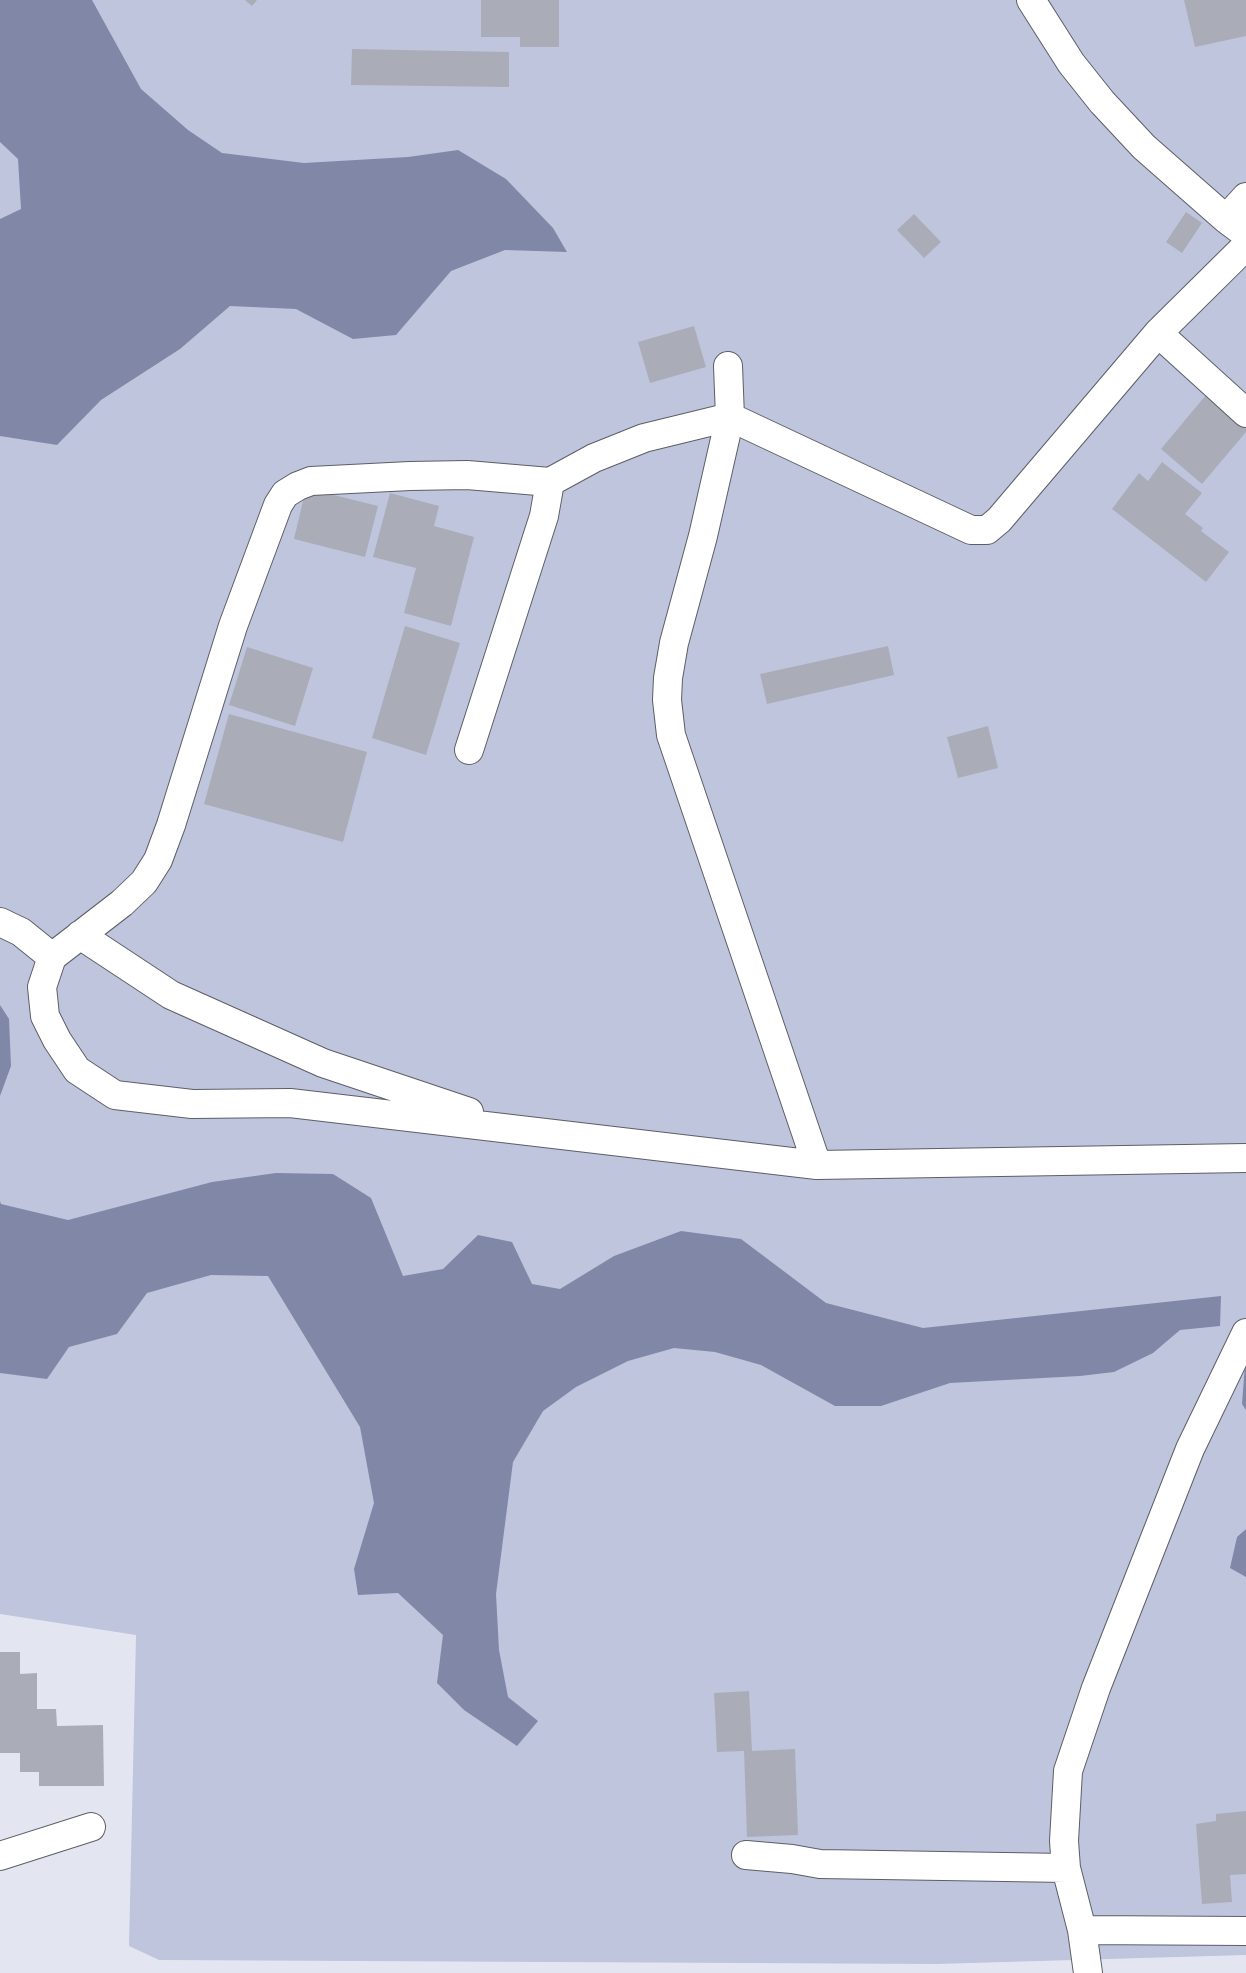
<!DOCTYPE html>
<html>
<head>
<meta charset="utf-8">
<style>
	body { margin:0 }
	canvas { display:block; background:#e3e6f1 }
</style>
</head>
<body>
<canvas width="1246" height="1973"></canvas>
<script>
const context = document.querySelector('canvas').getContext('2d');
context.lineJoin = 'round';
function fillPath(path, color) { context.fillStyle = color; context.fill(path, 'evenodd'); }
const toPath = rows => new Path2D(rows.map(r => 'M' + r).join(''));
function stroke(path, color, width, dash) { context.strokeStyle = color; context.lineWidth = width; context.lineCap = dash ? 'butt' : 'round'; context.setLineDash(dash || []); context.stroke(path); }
fillPath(toPath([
	[0,0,1246,0,1246,1955,936,1964,159,1960,129,1946,136,1635,0,1614]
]), '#c0c5de');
fillPath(toPath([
	[0,0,92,0,141,89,188,130,222,153,304,163,408,157,458,150,506,179,553,228,567,252,505,250,451,271,396,335,353,339,296,309,230,306,180,349,101,400,57,445,0,436,0,219,21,209,18,159,0,142],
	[0,1005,9,1019,11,1066,0,1096],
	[276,1173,333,1174,371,1198,403,1276,443,1269,478,1235,512,1242,532,1284,560,1289,614,1256,681,1231,741,1239,826,1303,923,1328,1221,1296,1220,1326,1180,1330,1153,1353,1114,1372,1080,1376,950,1383,881,1406,835,1406,761,1365,715,1352,674,1348,628,1361,576,1387,543,1411,513,1462,496,1594,499,1650,508,1697,538,1721,517,1746,464,1710,437,1683,443,1635,398,1593,358,1595,354,1569,374,1503,360,1427,268,1276,211,1275,147,1293,117,1334,69,1347,47,1379,0,1373,0,1201,1,1204,68,1220,212,1182],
	[1246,1351,1246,1410,1242,1404],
	[1246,1529,1246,1577,1230,1568,1237,1537]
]), '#8187a6');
fillPath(toPath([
	[245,0,257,0,252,6],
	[481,0,559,0,559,47,520,47,520,37,481,37],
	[1184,0,1246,0,1246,36,1195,47],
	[352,49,509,52,509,87,351,85],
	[1186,212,1202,223,1182,253,1166,242],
	[914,214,941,242,924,258,897,230],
	[694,326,706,367,650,383,638,342],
	[1211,389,1246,418,1246,432,1202,484,1161,449],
	[1162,462,1202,493,1185,514,1203,528,1201,531,1229,552,1206,582,1112,509,1139,473,1148,481],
	[306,488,378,506,365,557,294,539],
	[390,493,439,506,434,526,474,537,451,626,404,613,416,568,373,557],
	[405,626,460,643,426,755,372,738],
	[888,646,894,675,767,704,760,674],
	[247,647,313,668,295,726,229,705],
	[229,714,367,752,343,842,204,804],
	[988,726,998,768,958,778,947,737],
	[0,1652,20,1652,20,1674,37,1673,37,1709,56,1709,57,1726,103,1725,104,1786,39,1786,39,1772,20,1772,20,1753,0,1753],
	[749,1691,752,1751,795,1749,798,1835,747,1837,744,1751,717,1752,714,1693],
	[1246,1811,1246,1874,1230,1875,1232,1902,1202,1904,1196,1824,1216,1821,1216,1814]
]), '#aaadb7');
const minor = toPath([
	[1031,0,1071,63,1102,102,1144,147,1226,219,1246,234],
	[1226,219,1246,197],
	[1246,246,1158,333,1246,413],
	[728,366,730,417,703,536,674,643,668,678,667,700,671,735,817,1165],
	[550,482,594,458,644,438,730,417,971,530,987,530,999,520,1158,333],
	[0,922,21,932,52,957,42,987,45,1016,57,1040,77,1070,115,1095,192,1104,290,1103,817,1165,1246,1158],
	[80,935,171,995,323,1063,469,1112],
	[52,957,122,903,144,882,158,860,171,825,233,626,278,505,285,494,298,486,311,481,410,476,467,475,550,482,544,516,469,750],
	[746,1855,792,1859,820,1864,1066,1868],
	[0,1856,91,1827],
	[1082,1930,1246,1931],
	[1088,1973,1082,1930,1066,1868,1064,1841,1068,1771,1096,1688,1190,1449,1246,1333]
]);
stroke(minor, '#5c5e67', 30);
stroke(minor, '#fff', 28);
</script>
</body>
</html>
